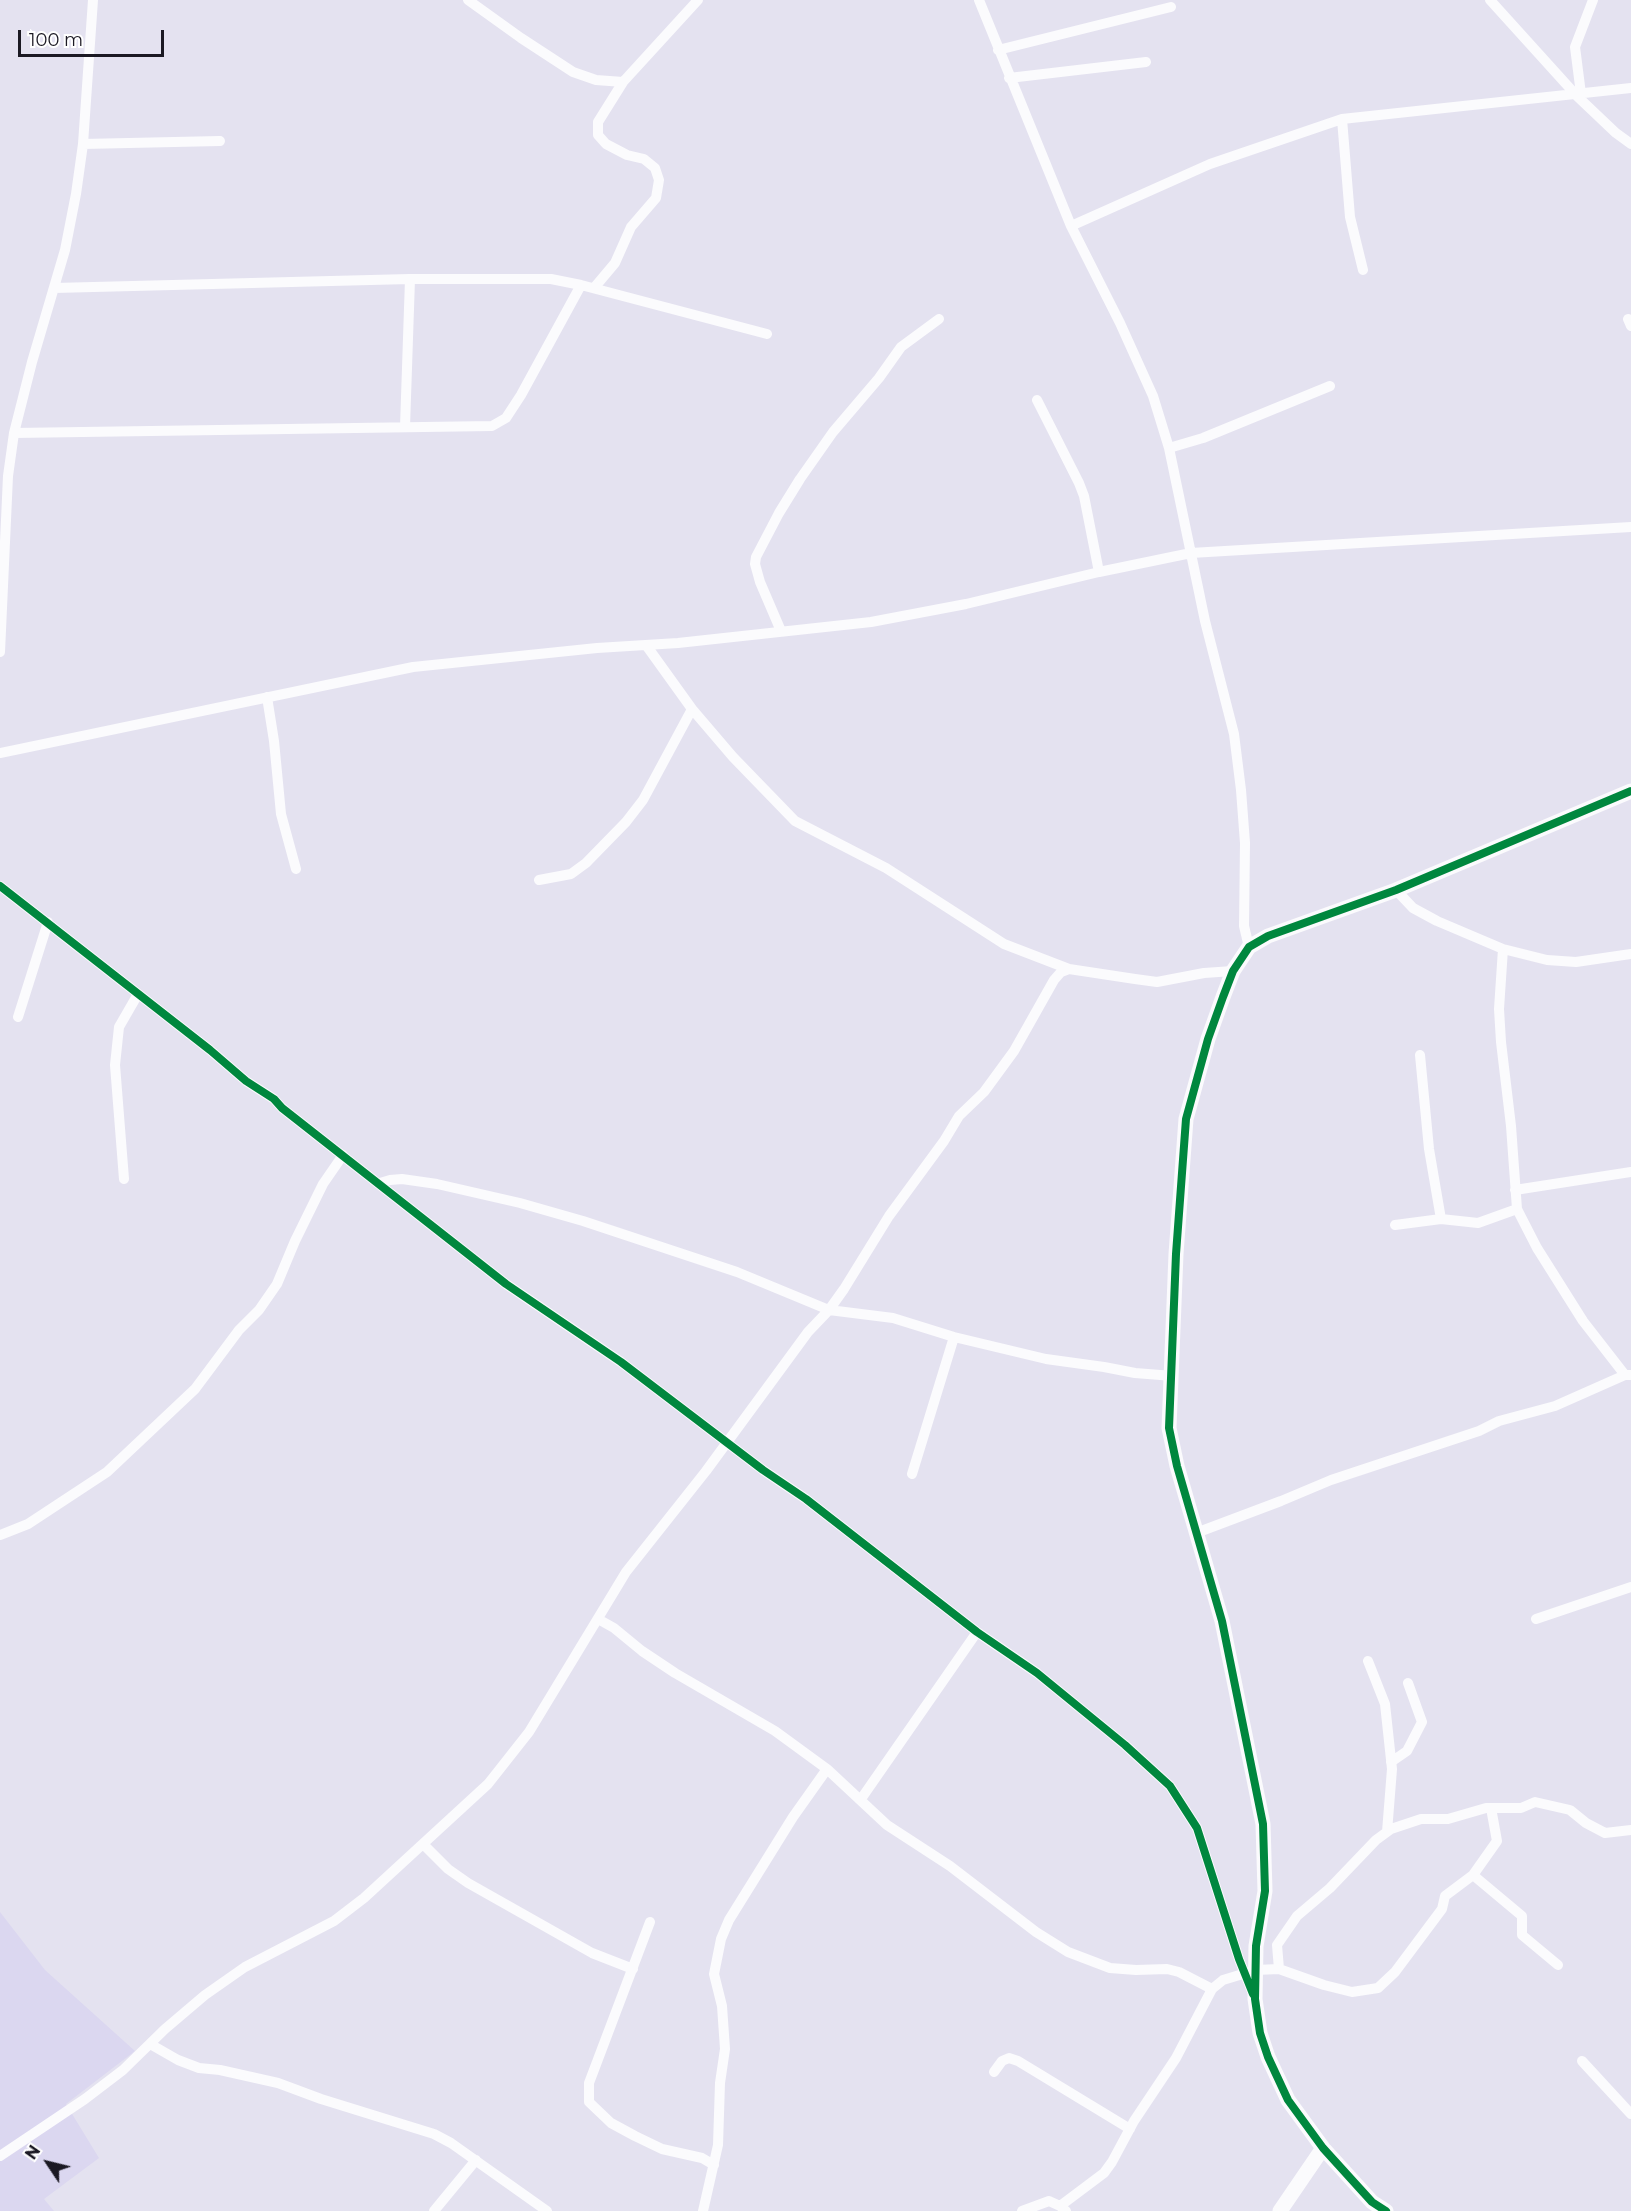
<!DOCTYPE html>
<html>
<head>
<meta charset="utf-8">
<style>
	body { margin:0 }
	#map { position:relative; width:1631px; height:2211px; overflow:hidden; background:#e4e2f0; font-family:Montserrat,sans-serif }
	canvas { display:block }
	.north { position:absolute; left:18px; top:2133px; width:60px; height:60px; -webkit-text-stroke:4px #fff; paint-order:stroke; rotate:305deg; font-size:16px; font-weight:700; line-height:24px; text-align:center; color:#1b1923 }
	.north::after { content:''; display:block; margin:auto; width:21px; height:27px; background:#1b1923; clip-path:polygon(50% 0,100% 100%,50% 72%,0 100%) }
	.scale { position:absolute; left:18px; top:30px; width:146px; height:27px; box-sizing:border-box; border:3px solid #1b1923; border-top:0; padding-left:8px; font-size:18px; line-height:21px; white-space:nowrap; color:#1b1923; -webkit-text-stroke:4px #fff; paint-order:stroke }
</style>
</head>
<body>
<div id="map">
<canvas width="1631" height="2211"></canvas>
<div class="north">N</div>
<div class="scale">100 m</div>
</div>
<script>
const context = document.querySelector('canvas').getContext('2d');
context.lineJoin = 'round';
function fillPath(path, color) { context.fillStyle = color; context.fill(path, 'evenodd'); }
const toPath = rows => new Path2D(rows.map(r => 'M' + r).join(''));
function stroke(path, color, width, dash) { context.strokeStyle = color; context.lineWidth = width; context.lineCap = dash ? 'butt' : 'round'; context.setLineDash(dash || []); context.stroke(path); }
fillPath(toPath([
	[0,1912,45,1970,135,2051,66,2104,99,2158,44,2199,54,2211,0,2211]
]), '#dbd7f0');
stroke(toPath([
	[468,0,521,38,573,72,596,80,623,82],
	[979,0,1071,226,1120,323,1153,396,1169,448,1205,621,1234,734,1241,790,1245,843,1244,926,1249,947],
	[1490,0,1576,95,1616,133,1631,144],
	[998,50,1171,7],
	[1009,78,1146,62],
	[1581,94,1575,47,1593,0],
	[1342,119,1350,217,1363,270],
	[83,144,220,141],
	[1071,226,1210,164,1342,119,1631,88],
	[54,288,410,279,551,279,581,285,767,334],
	[594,288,615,263,631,227,656,198,659,180,655,168,644,159,627,155,606,144,598,135,598,122,623,82,698,0],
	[1628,319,1631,326],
	[1037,400,1079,483,1084,496,1099,572],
	[405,427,410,279],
	[14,433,492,426,506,418,521,395,581,285],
	[1169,448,1203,438,1330,386],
	[781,631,760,582,755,564,756,557,779,513,800,479,833,432,879,378,901,347,939,319],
	[646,645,692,709,733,757,795,821,886,868,1004,944,1069,969,1135,979,1157,982,1204,973,1233,971],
	[0,652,8,476,14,433,32,362,65,250,76,194,83,144,93,0],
	[267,697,274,741,281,814,296,869],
	[0,753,413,667,597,648,678,643,871,622,966,604,1099,572,1191,553,1631,527],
	[539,880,571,874,586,863,626,822,643,800,692,709],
	[0,886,210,1050,246,1081,274,1099,282,1108,506,1284,621,1362,763,1470,806,1499,977,1632,1037,1673,1125,1745,1170,1786,1197,1828,1239,1959,1253,1994],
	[1396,890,1413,908,1437,921,1503,949,1547,960,1576,962,1631,954],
	[1503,949,1499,1009,1501,1042,1511,1126,1517,1209,1537,1248,1583,1321,1625,1375],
	[18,1017,48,922],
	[1420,1055,1429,1149,1441,1219],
	[124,1179,115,1065,119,1027,138,994],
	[380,1183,390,1180,402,1179,437,1184,520,1203,583,1221,737,1272,829,1310,844,1289,889,1216,944,1141,959,1116,984,1092,1014,1051,1054,980,1061,972,1069,969],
	[1515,1190,1631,1172],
	[1395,1225,1441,1219,1478,1223,1517,1209],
	[912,1474,954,1337],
	[1196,1533,1281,1501,1331,1480,1479,1431,1499,1421,1555,1406,1625,1375,1631,1375],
	[0,1535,28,1524,107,1472,195,1389,239,1330,259,1310,277,1284,295,1241,323,1184,343,1155],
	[598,1619,614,1628,642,1651,675,1673,775,1731,827,1769,887,1825,950,1866,1036,1932,1068,1952,1110,1968,1136,1970,1167,1969,1179,1972,1212,1989],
	[1536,1619,1631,1587],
	[1368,1661,1385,1704,1392,1769,1387,1832],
	[1391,1762,1407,1751,1422,1722,1408,1683],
	[861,1799,977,1632],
	[423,1844,448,1869,468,1883,592,1953,633,1969],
	[1473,1875,1522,1916,1522,1935,1558,1965],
	[650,1922,589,2083,589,2102,611,2123,635,2136,662,2149,702,2158,714,2165],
	[1279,1969,1277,1945,1297,1916,1330,1888,1376,1840,1391,1829,1421,1819,1448,1819,1486,1808,1521,1808,1535,1802,1570,1810,1586,1823,1605,1833,1631,1830],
	[150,2044,178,2060,199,2068,220,2070,278,2083,321,2099,434,2134,451,2143,547,2211],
	[1582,2061,1631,2114],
	[994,2072,1002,2061,1009,2058,1018,2061,1130,2129],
	[0,2156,85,2099,123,2070,165,2029,205,1995,245,1967,334,1921,364,1898,488,1784,529,1732,626,1572,706,1471,808,1332,829,1310,893,1318,954,1337,1046,1359,1104,1367,1135,1373,1173,1376],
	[1060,2206,1104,2173,1112,2162,1134,2121,1176,2058,1212,1989,1223,1980,1256,1970,1279,1969,1324,1985,1352,1992,1378,1988,1395,1972,1442,1909,1445,1896,1473,1875,1497,1841,1491,1808],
	[434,2211,476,2160],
	[703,2211,718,2145,720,2083,725,2049,722,2006,714,1974,721,1939,729,1920,793,1817,827,1769],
	[1022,2211,1049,2201,1060,2206,1066,2211]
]), '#fbfbfd', 10);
stroke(toPath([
	[1280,2211,1323,2148],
	[1386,2211,1372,2202,1323,2148,1288,2100,1268,2057,1260,2033,1255,1999,1256,1946,1265,1891,1263,1824,1222,1621,1177,1466,1169,1428,1176,1254,1186,1119,1208,1039,1223,997,1233,971,1249,947,1268,936,1396,890,1631,791]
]), '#fbfbfd', 15);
stroke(toPath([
	[0,886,210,1050,246,1081,274,1099,282,1108,506,1284,621,1362,763,1470,806,1499,977,1632,1037,1673,1125,1745,1170,1786,1197,1828,1239,1959,1253,1994],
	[1386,2211,1372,2202,1323,2148,1288,2100,1268,2057,1260,2033,1255,1999,1256,1946,1265,1891,1263,1824,1222,1621,1177,1466,1169,1428,1176,1254,1186,1119,1208,1039,1223,997,1233,971,1249,947,1268,936,1396,890,1631,791]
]), '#00873e', 8);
</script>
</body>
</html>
